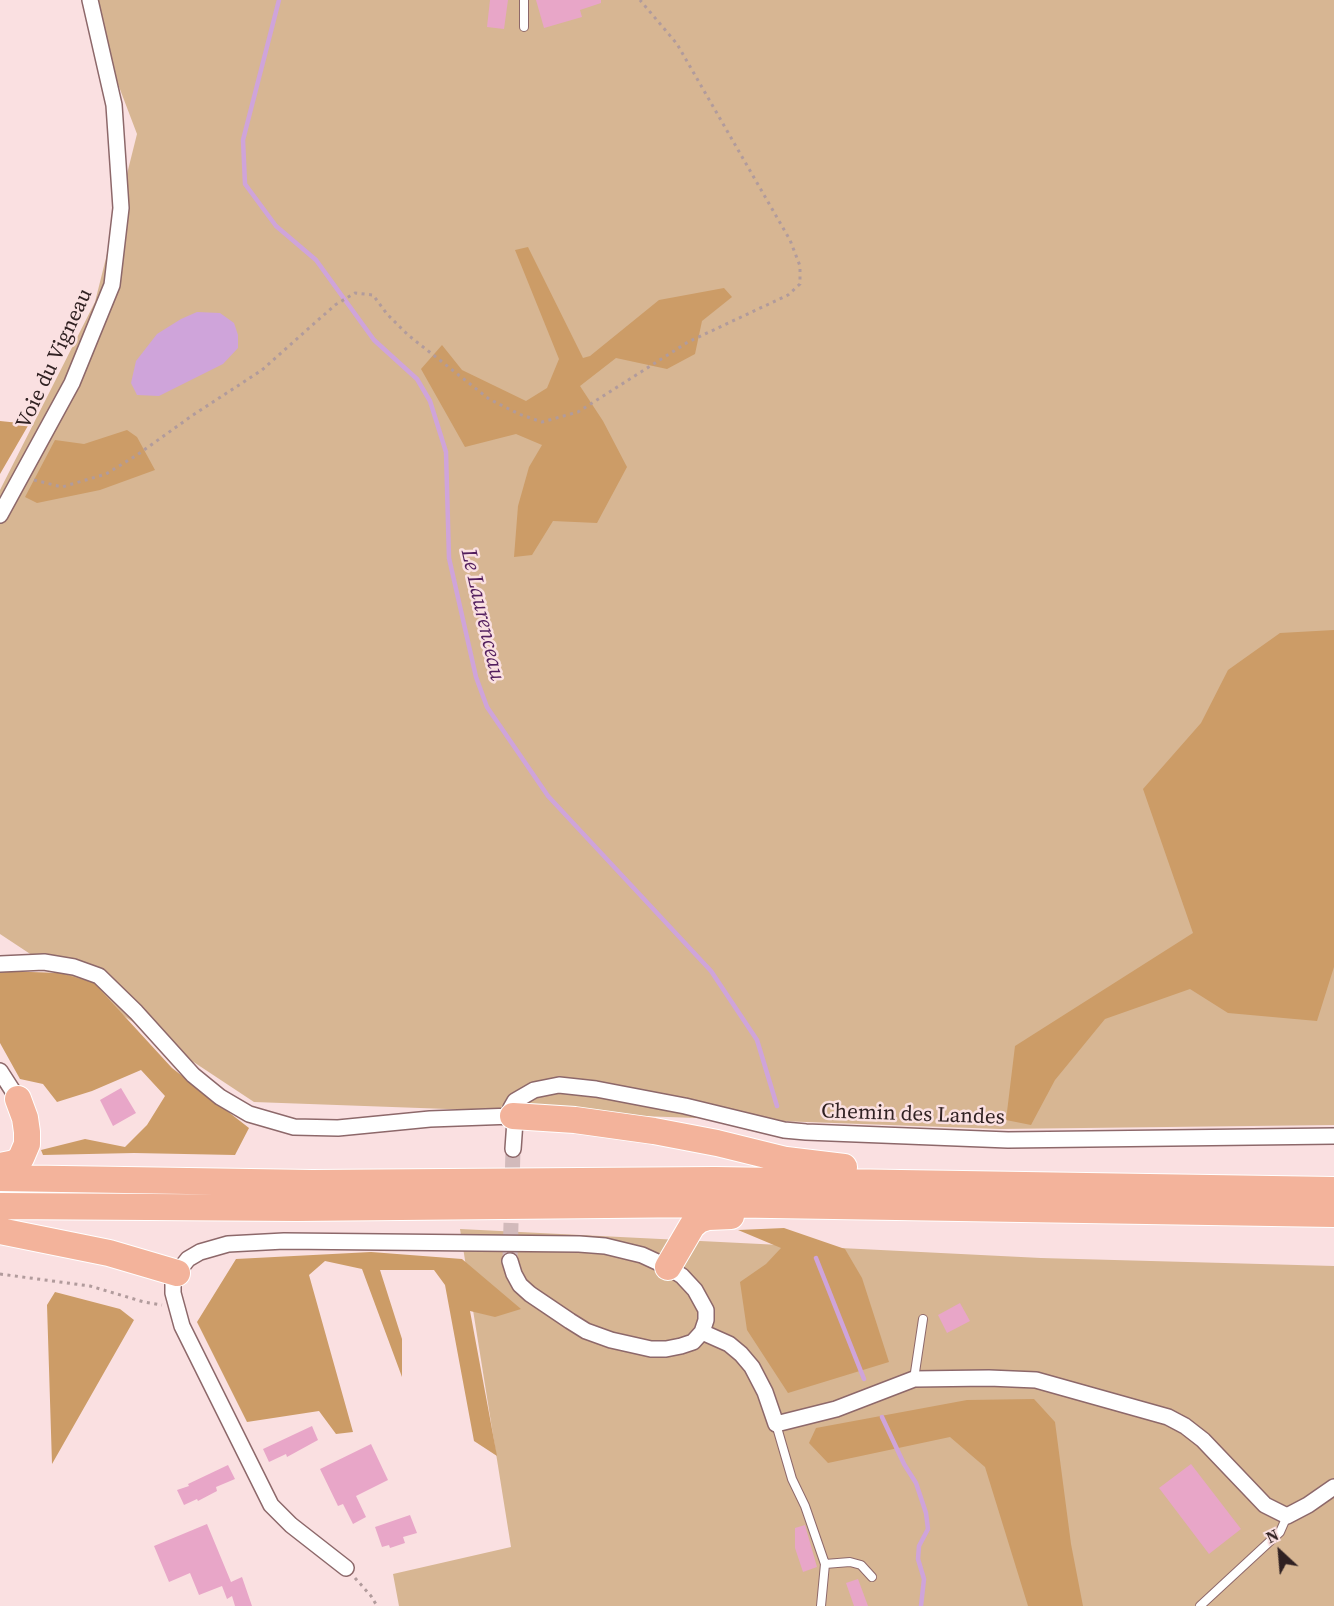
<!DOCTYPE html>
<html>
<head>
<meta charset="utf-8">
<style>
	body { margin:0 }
	#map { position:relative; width:1334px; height:1606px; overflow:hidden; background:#fae0e1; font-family:"Source Serif 4",serif }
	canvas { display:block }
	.north { position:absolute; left:1250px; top:1522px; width:60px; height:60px; -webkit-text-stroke:4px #fae0e1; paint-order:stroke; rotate:334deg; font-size:16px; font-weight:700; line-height:24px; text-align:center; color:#302122 }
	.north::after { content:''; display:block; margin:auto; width:21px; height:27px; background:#302122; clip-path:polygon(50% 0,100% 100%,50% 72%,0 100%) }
</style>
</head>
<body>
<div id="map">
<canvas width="1334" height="1606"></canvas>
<div class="north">N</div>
</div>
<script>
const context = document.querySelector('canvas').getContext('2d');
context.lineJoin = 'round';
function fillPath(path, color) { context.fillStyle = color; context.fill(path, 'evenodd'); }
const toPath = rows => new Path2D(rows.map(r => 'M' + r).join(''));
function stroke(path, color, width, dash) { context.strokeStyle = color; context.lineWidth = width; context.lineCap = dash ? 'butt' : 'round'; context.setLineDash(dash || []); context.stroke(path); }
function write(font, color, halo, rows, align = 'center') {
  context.font = font + ' "Source Serif 4",serif'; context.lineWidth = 5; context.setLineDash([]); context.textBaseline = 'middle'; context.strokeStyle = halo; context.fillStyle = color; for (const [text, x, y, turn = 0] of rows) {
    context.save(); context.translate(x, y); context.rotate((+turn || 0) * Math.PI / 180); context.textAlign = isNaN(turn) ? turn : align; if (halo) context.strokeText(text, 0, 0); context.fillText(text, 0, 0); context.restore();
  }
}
fillPath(toPath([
	[86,0,1334,0,1334,1125,1000,1129,254,1102,0,934,0,490,95,302,137,134],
	[460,1229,1041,1258,1334,1266,1334,1606,399,1606,393,1574,511,1547]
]), '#d7b693');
fillPath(toPath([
	[528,247,583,358,590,356,659,300,724,288,732,297,702,321,695,354,667,369,616,358,580,386,603,421,627,467,597,523,553,521,532,555,514,557,518,506,529,467,542,445,516,434,465,447,421,369,442,345,462,370,526,401,547,388,559,359,515,250],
	[0,421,29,424,0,474],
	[127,430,137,437,155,470,100,490,37,503,25,497,55,440,84,444],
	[1334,630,1334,967,1317,1021,1228,1013,1190,989,1105,1019,1055,1080,1031,1125,1006,1120,1015,1046,1193,933,1143,789,1201,723,1228,670,1280,633],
	[0,971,61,973,94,983,172,1068,249,1128,235,1155,134,1153,43,1155,41,1150,85,1139,125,1147,147,1125,165,1096,141,1070,92,1091,57,1102,43,1084,20,1079,0,1043],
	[784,1228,845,1249,862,1278,889,1362,788,1393,747,1330,740,1282,766,1264,781,1248,738,1230],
	[371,1252,462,1259,521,1309,495,1317,470,1311,497,1456,474,1441,445,1285,434,1270,380,1270,402,1339,402,1377,362,1269,325,1261,309,1275,353,1432,336,1434,319,1411,247,1422,197,1322,236,1259],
	[55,1292,120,1309,134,1320,52,1464,47,1305],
	[1034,1399,1055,1422,1071,1544,1083,1606,1028,1606,985,1467,950,1437,828,1463,809,1443,816,1428,967,1400]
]), '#cc9c67');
fillPath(toPath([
	[197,312,220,313,234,323,238,335,238,348,223,364,159,396,137,395,131,383,136,361,157,334,181,319]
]), '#cfa4da');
stroke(toPath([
	[279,0,243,140,245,184,276,226,316,260,374,340,417,379,430,401,446,452,449,558,476,677,487,707,548,796,711,971,757,1040,777,1106],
	[816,1258,864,1379],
	[882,1417,904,1464,916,1483,926,1513,928,1529,919,1546,918,1559,924,1579,921,1606]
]), '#cfa4da', 4.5);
fillPath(toPath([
	[490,0,508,0,504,29,487,27],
	[536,0,601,0,601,3,580,10,582,17,544,28],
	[121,1088,136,1113,113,1126,100,1100],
	[960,1303,970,1321,947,1333,938,1315],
	[312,1426,318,1440,287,1457,286,1454,269,1462,263,1449],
	[371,1444,388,1480,356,1496,366,1517,353,1524,343,1504,338,1506,320,1469],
	[1191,1464,1241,1529,1209,1554,1159,1488],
	[228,1465,235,1479,216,1487,217,1491,198,1501,197,1499,184,1505,177,1490,189,1486,188,1484],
	[410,1515,417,1533,403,1537,405,1543,390,1548,389,1545,382,1547,375,1527],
	[207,1524,231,1582,242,1577,252,1606,235,1606,232,1596,227,1599,222,1586,199,1595,190,1573,169,1582,154,1546],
	[805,1525,817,1567,803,1572,795,1548,795,1528],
	[858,1579,868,1606,854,1606,846,1583]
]), '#e8a6c8');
stroke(toPath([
	[510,1261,513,1149]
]), '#d2babb', 15, [15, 8]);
const service = toPath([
	[524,27,524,0],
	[914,1379,923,1319],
	[776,1424,792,1479,805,1506,825,1564,821,1606],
	[825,1564,850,1562,861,1565,872,1577],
	[1200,1606,1280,1532,1287,1516]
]);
const minor = toPath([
	[0,515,72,383,112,285,121,208,114,105,90,0],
	[0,964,44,962,74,967,99,976,136,1012,193,1075,220,1097,249,1114,294,1127,338,1128,430,1119,513,1116],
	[0,1071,18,1099],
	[513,1149,515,1121,511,1108,515,1101,534,1090,559,1085,596,1089,685,1106,784,1130,806,1132,1008,1140,1334,1136],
	[702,1332,729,1344,741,1354,752,1367,765,1392,776,1424,836,1409,914,1379,989,1378,1036,1380,1168,1417,1185,1426,1203,1440,1265,1505,1287,1516,1308,1505,1334,1487],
	[346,1568,291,1525,271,1505,182,1326,173,1293,173,1283,177,1273,188,1259,200,1252,228,1244,284,1241,579,1244,605,1246,642,1255,668,1267,682,1276,695,1290,706,1310,706,1320,702,1332,693,1342,681,1346,666,1349,651,1349,611,1340,586,1331,570,1321,530,1294,520,1285,514,1274,510,1261]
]);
const trunk = toPath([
	[513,1116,575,1120,654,1131,717,1143,786,1160,844,1167],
	[0,1166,15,1163,21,1158,27,1144,27,1132,25,1118,18,1099],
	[0,1178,312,1183,715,1180,1334,1190],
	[0,1206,297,1208,709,1204,1334,1214],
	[0,1231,109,1253,177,1273],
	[668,1267,692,1226,699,1220,708,1217,731,1216]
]);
stroke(service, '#8d686a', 10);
stroke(minor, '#8d686a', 18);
stroke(trunk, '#fff', 28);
stroke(toPath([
	[34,480,62,487,106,474,137,455,193,415,262,370,335,305,355,293,373,295,387,314,408,335,489,399,519,414,542,422,578,412,688,342,788,295,800,284,800,266,790,240,677,44,640,0],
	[0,1274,90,1286,144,1302,162,1305],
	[355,1578,371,1596,377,1606]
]), '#b19b9c', 3, [3, 4.5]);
stroke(service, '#fff', 8);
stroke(minor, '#fff', 15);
stroke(trunk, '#f3b39b', 26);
write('21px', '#302122', '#fae0e1', [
	["Voie du Vigneau",55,359,-65],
	["Chemin des Landes",913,1115,2]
]);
write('italic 22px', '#531e5e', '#fae0e1', [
	["Le Laurenceau",482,615,77]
]);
</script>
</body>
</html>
